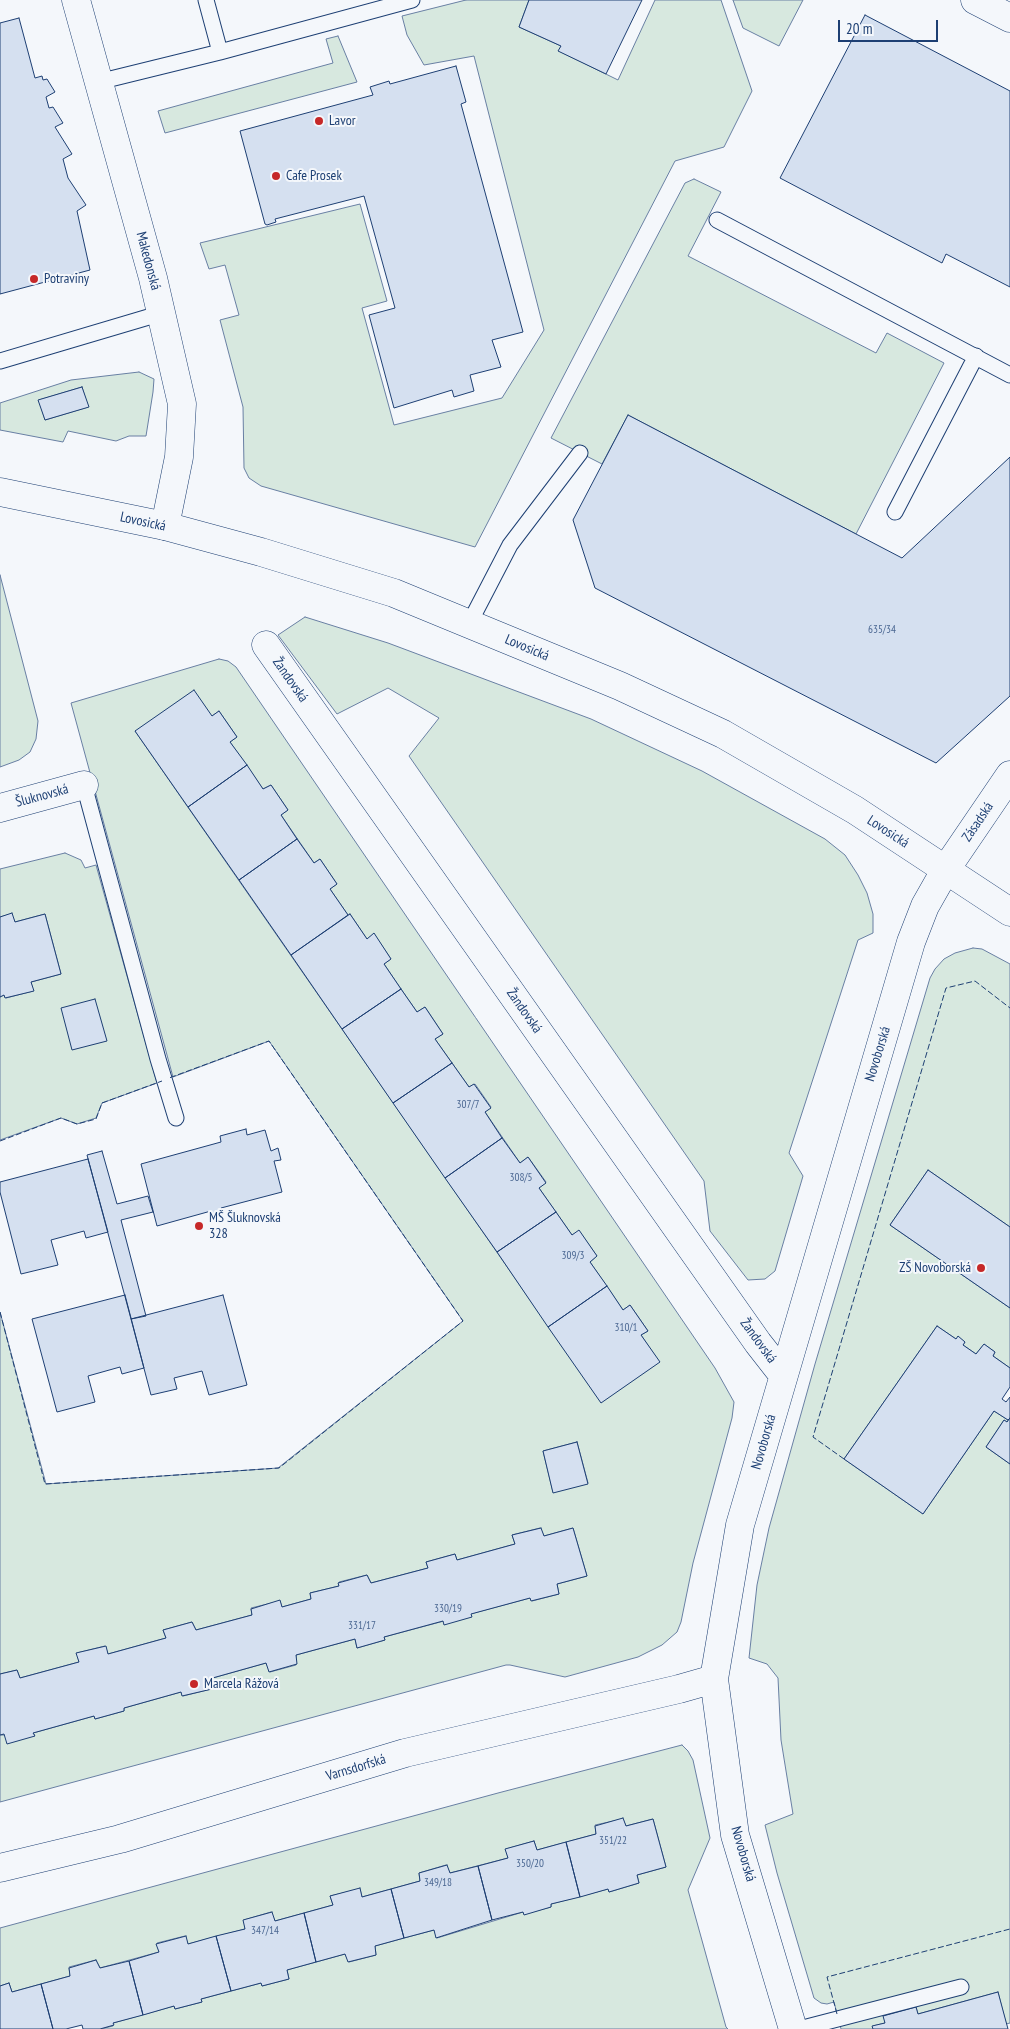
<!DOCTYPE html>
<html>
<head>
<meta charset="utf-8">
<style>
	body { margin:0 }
	#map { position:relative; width:1010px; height:2029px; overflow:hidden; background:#f4f7fb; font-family:"PT Sans Narrow",sans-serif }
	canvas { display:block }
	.scale { position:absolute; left:838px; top:20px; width:100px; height:22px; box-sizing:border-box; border:2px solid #1d3f73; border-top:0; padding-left:6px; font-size:15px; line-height:18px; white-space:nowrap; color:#1d3f73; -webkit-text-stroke:4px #f4f7fb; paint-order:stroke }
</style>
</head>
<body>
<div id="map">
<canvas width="1010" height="2029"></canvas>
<div class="scale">20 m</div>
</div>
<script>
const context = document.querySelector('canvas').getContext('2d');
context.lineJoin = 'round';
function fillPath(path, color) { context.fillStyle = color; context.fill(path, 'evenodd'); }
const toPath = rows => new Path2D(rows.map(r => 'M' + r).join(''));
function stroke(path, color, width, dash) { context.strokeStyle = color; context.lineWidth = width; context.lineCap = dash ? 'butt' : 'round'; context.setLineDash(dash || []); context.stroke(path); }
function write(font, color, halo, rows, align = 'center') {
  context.font = font + ' "PT Sans Narrow",sans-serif'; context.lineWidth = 4; context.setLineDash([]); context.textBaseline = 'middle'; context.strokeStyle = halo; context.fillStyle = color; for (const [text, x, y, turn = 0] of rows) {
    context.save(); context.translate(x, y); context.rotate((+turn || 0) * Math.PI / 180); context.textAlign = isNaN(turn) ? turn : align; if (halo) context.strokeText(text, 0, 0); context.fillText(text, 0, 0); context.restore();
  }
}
const green = toPath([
	[466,0,529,0,519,27,561,46,559,51,618,80,655,0,721,0,752,91,724,147,675,161,475,547,261,486,249,478,244,468,243,407,220,320,239,315,225,265,209,269,200,243,360,204,387,301,362,308,394,425,502,398,544,330,474,56,424,65,407,35,402,16,466,0],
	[733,0,803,0,779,46,743,28,733,0],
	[338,36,357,82,165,133,158,111,333,63,326,39,338,36],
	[694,179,721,192,688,256,876,353,887,333,944,363,856,534,628,415,602,464,551,438,685,183,694,179],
	[139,372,154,379,153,392,146,436,129,436,116,441,68,431,63,442,0,430,0,403,71,380,139,372],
	[82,387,88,407,45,420,39,400,82,387],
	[0,575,38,721,36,739,30,752,19,760,0,767,0,575],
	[305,617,388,643,591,719,702,771,825,839,845,855,858,875,867,893,873,914,873,933,858,940,789,1153,803,1176,775,1271,765,1279,748,1280,710,1231,704,1181,409,756,439,718,388,688,337,714,278,635,305,617],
	[219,659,228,661,236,667,715,1368,734,1402,732,1418,693,1563,681,1622,677,1632,662,1645,638,1657,565,1677,510,1665,506,1665,0,1802,0,1735,35,1735,33,1733,94,1716,95,1719,124,1711,124,1708,181,1692,183,1696,211,1689,209,1679,266,1663,270,1672,296,1665,296,1655,355,1639,357,1648,385,1640,384,1637,530,1598,532,1601,559,1594,557,1584,587,1576,573,1528,544,1536,540,1528,512,1535,515,1544,457,1560,455,1554,426,1562,428,1568,371,1583,367,1575,339,1582,339,1586,310,1593,311,1599,282,1607,280,1601,251,1608,252,1615,196,1630,192,1622,163,1630,166,1638,108,1654,105,1646,77,1653,79,1662,20,1678,17,1670,0,1674,0,1312,46,1484,278,1468,463,1321,269,1041,173,1077,71,703,219,659],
	[219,711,237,737,230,742,263,789,271,785,288,810,281,815,314,863,320,859,337,884,330,889,348,915,350,914,367,939,374,934,391,959,384,964,401,989,417,1012,425,1007,443,1034,435,1039,469,1087,475,1084,491,1107,485,1112,520,1163,528,1157,546,1182,539,1188,572,1235,579,1231,597,1256,590,1262,623,1310,630,1305,648,1331,641,1335,659,1362,601,1402,135,731,212,716,219,711],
	[577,1442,588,1483,553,1492,543,1451,577,1442],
	[65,853,81,860,85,868,96,865,157,1083,102,1103,96,1118,77,1124,61,1118,0,1140,0,997,4,995,6,998,33,991,31,982,61,974,45,914,15,922,11,914,0,917,0,869,65,853],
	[973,948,982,949,1010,964,1010,1227,928,1170,890,1225,1010,1308,1010,1368,993,1356,995,1352,984,1344,976,1354,963,1345,965,1342,958,1337,956,1339,937,1326,844,1459,923,1514,994,1411,1008,1420,1007,1422,1004,1420,986,1447,1010,1464,1010,2023,1006,2024,998,1992,918,2014,916,2007,884,2016,885,2023,873,2026,873,2029,841,2029,834,2002,827,2004,821,2003,814,1998,777,1873,765,1825,793,1814,781,1740,778,1678,767,1664,749,1658,757,1585,769,1528,815,1364,930,978,935,969,944,959,955,953,973,948],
	[682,1745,688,1751,693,1760,710,1838,688,1890,726,2027,728,2029,100,2029,113,2026,113,2023,174,2006,175,2009,202,2002,201,1999,261,1983,262,1986,289,1979,287,1970,345,1954,349,1962,376,1955,375,1946,404,1938,434,1930,437,1938,523,1912,524,1914,551,1907,551,1904,608,1889,609,1892,639,1883,637,1875,666,1867,653,1819,626,1826,623,1819,595,1825,596,1834,537,1850,534,1841,506,1849,508,1858,450,1873,446,1865,419,1873,420,1881,362,1897,360,1889,330,1896,333,1905,275,1921,271,1912,244,1920,245,1929,188,1944,185,1936,157,1943,159,1952,100,1968,96,1960,69,1967,70,1976,12,1992,9,1983,0,1986,0,1928,498,1793,682,1745]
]);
fillPath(green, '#d7e8df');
stroke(green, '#687fa3', 1);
const building = toPath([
	[529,0,642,0,606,74,558,51,561,46,519,27,529,0],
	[865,15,1010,91,1010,287,946,254,942,263,780,178,865,15],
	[19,18,35,78,42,76,43,80,47,79,55,92,46,97,49,108,53,107,63,123,55,127,72,154,63,159,68,178,86,205,77,211,90,270,0,294,0,23,19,18],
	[456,66,466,102,461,104,523,332,492,340,501,367,470,375,474,391,454,397,452,390,394,408,369,315,395,308,364,196,275,219,276,222,267,225,265,224,240,131,373,95,370,87,389,81,390,84,456,66],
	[82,387,89,407,45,420,38,400,82,387],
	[628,415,902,558,1010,457,1010,696,936,763,595,588,573,520,628,415],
	[194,690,212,716,219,711,237,737,230,742,247,765,188,807,135,731,194,690],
	[247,765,263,789,271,785,288,810,281,815,297,839,239,880,188,807,247,765],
	[297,839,314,863,320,859,337,884,330,889,348,915,291,955,239,880,297,839],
	[12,913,15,922,45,914,61,974,31,982,34,991,5,998,4,995,0,997,0,917,12,913],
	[350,914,367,939,374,933,391,959,384,964,401,989,342,1029,291,955,350,914],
	[401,989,417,1012,425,1007,443,1034,435,1039,452,1063,393,1103,342,1029,401,989],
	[95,999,107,1041,72,1050,61,1008,95,999],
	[452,1063,469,1087,474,1084,491,1108,485,1112,502,1138,445,1178,393,1103,452,1063],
	[246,1129,247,1135,265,1130,271,1151,278,1148,281,1160,274,1161,282,1192,221,1208,222,1212,212,1215,211,1211,157,1226,141,1164,221,1142,220,1136,246,1129],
	[502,1138,520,1163,528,1157,546,1183,539,1188,556,1212,497,1252,445,1178,502,1138],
	[102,1151,117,1204,148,1196,153,1212,121,1220,146,1316,131,1319,87,1155,102,1151],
	[88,1159,108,1232,86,1238,84,1231,51,1240,58,1265,21,1274,0,1192,0,1182,88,1159],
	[928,1170,1010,1227,1010,1308,890,1225,928,1170],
	[556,1212,572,1235,579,1230,597,1256,590,1262,607,1286,548,1327,497,1252,556,1212],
	[607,1286,623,1310,630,1305,648,1331,641,1335,660,1362,601,1403,548,1327,607,1286],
	[125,1295,144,1368,122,1374,120,1367,88,1376,95,1402,57,1412,32,1319,125,1295],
	[223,1295,247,1385,209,1395,202,1371,174,1378,177,1389,151,1395,131,1319,223,1295],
	[937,1326,956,1339,958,1336,965,1342,963,1345,976,1354,984,1344,995,1352,993,1356,1010,1368,1010,1387,1002,1399,1006,1402,1010,1397,1010,1418,1008,1420,994,1411,923,1514,844,1459,937,1326],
	[1010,1418,1010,1464,986,1447,1004,1420,1007,1422,1010,1418],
	[577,1442,588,1484,553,1493,543,1451,577,1442],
	[541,1528,544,1536,573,1528,587,1576,557,1584,559,1594,531,1601,530,1598,471,1614,472,1617,444,1625,443,1621,384,1637,385,1640,357,1648,355,1639,296,1655,297,1664,269,1672,266,1663,209,1679,212,1689,182,1696,181,1692,124,1708,124,1711,95,1719,94,1716,33,1733,35,1736,7,1744,4,1734,0,1735,0,1674,17,1670,20,1678,79,1662,76,1653,106,1646,108,1654,166,1638,163,1630,192,1622,196,1630,252,1615,251,1609,280,1600,282,1607,311,1599,310,1593,339,1586,338,1583,367,1575,371,1583,428,1568,426,1562,455,1554,457,1560,515,1544,512,1535,541,1528],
	[623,1818,626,1826,653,1819,666,1867,637,1875,639,1883,609,1892,608,1889,580,1897,566,1842,596,1834,595,1826,623,1818],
	[534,1841,537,1850,566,1842,580,1897,551,1904,551,1907,524,1915,523,1912,492,1920,478,1866,508,1858,505,1849,534,1841],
	[447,1865,450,1873,478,1866,492,1920,436,1938,434,1930,404,1938,391,1889,420,1881,419,1873,447,1865],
	[360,1888,362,1897,391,1889,404,1938,375,1946,376,1955,348,1962,345,1954,316,1962,304,1913,333,1905,330,1896,360,1888],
	[272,1912,275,1921,304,1913,316,1962,287,1970,289,1979,262,1986,261,1983,231,1991,216,1936,245,1929,243,1920,272,1912],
	[186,1936,188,1944,216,1936,231,1991,201,1999,202,2002,175,2009,174,2006,143,2015,129,1961,159,1952,156,1944,186,1936],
	[96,1960,100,1968,129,1961,143,2015,113,2023,114,2025,100,2029,83,2029,82,2025,66,2029,53,2029,41,1984,70,1976,69,1968,96,1960],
	[9,1983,12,1992,41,1984,53,2029,0,2029,0,1986,9,1983],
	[998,1992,1008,2029,873,2029,872,2026,885,2023,883,2016,916,2007,918,2014,998,1992]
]);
fillPath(building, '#d5e0f0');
stroke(building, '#1d3f73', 1);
const service = toPath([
	[206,0,220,52],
	[98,82,220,52,412,0],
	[717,220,1010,375],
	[0,361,162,313],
	[895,512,976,356],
	[469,624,510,545,580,453],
	[84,785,158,1059,176,1118],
	[799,2029,961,1987]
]);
const minor = toPath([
	[76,0,153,278,182,404,179,457,165,526],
	[975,0,1010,18],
	[266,645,758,1343,783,1375],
	[0,808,84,785],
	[0,1868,120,1839,405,1753,679,1689,714,1679],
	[793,2029,735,1835,714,1679,740,1525,911,942,925,906,946,869,1010,775]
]);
const tertiary = toPath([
	[0,492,165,526,261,552,394,593,620,686,723,734,855,810,1010,912]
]);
stroke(service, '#1d3f73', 17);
stroke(minor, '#1d3f73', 29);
stroke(tertiary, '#1d3f73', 29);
stroke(service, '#f4f7fb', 15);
stroke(minor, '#f4f7fb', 28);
stroke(tertiary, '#f4f7fb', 28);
stroke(toPath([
	[0,1141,61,1118,77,1124,96,1119,102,1103,162,1081],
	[0,1312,45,1484,279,1468,463,1321,269,1041,169,1078],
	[844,1459,813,1437,946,988,975,981,1010,1008],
	[837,2014,827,1977,1010,1929]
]), '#1d3f73', 1, [6, 2.5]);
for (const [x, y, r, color] of [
	[319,121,5,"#c62828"],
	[276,176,5,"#c62828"],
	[34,279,5,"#c62828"],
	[199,1226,5,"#c62828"],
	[981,1268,5,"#c62828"],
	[194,1684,5,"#c62828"]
]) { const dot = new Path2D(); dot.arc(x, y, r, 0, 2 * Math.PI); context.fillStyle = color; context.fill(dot); stroke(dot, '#f4f7fb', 2); }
write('11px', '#4b6792', null, [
	["635/34",882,630],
	["307/7",468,1105],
	["308/5",521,1178],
	["309/3",573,1256],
	["310/1",626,1328],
	["330/19",448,1609],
	["331/17",362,1626],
	["351/22",613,1841],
	["350/20",530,1864],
	["349/18",438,1883],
	["347/14",265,1931]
]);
write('14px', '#1d3f73', '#f4f7fb', [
	["Lavor",329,121],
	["Cafe Prosek",286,176],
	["Potraviny",44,279],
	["MŠ Šluknovská",209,1218],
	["328",209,1234],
	["ZŠ Novoborská",971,1268,"right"],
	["Marcela Rážová",204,1684]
], 'left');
write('14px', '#1d3f73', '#f4f7fb', [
	["Makedonská",148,261,75],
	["Lovosická",143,522,12],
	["Lovosická",527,648,23],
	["Žandovská",290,680,55],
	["Šluknovská",42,796,-15],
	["Zásadská",978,822,-56],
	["Lovosická",888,832,33],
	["Žandovská",524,1011,55],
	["Novoborská",878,1054,-73],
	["Žandovská",758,1341,54],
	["Novoborská",764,1442,-74],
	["Varnsdorfská",356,1768,-17],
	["Novoborská",743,1854,74]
]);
</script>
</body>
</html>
